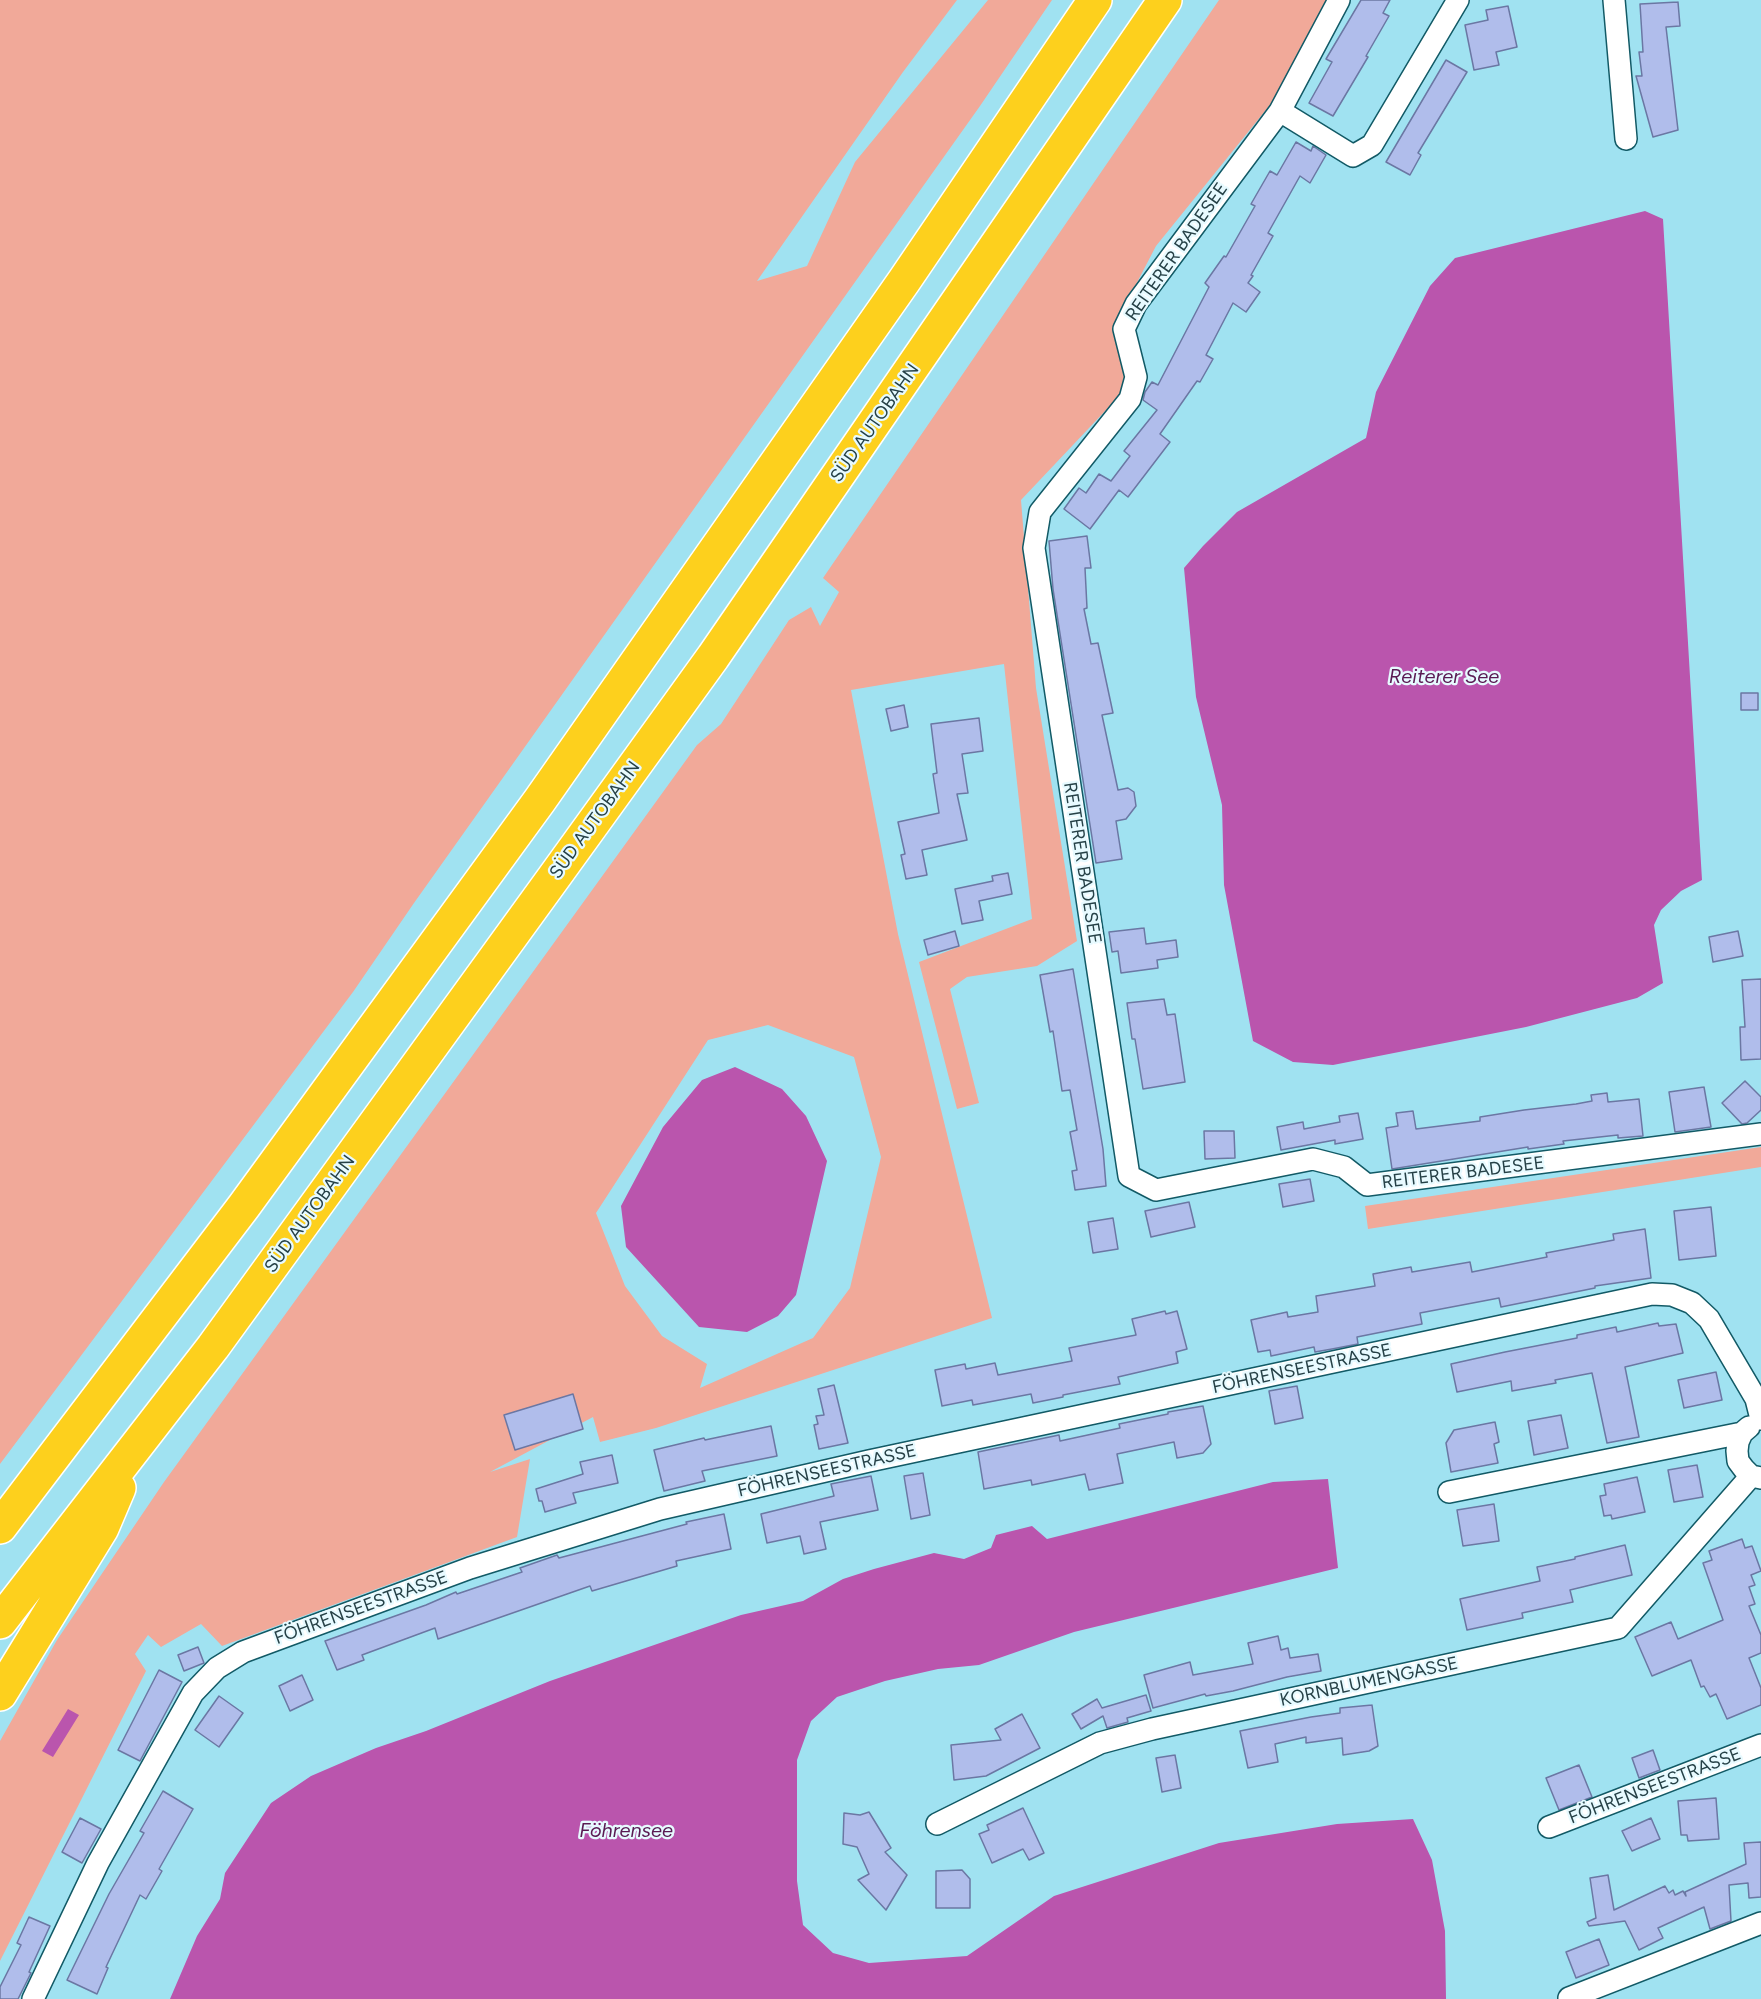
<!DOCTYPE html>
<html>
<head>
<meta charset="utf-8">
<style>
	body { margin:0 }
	canvas { display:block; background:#a0e2f1 }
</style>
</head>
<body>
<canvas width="1761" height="1999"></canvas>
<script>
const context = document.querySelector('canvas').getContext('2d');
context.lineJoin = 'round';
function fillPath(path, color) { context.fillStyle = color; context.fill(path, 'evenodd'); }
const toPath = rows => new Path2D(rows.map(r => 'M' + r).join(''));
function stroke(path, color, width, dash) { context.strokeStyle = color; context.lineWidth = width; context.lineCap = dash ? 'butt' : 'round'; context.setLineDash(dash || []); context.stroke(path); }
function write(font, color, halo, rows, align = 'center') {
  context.font = font + ' Figtree,sans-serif'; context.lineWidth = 4.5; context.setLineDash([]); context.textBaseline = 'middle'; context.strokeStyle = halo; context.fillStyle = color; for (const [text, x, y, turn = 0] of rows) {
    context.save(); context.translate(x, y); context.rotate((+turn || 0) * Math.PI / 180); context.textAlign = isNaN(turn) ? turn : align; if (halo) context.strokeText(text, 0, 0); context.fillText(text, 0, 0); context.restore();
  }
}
fillPath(toPath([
	[0,0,957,0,903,72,757,281,807,266,855,162,988,0,1052,0,980,106,414,903,353,992,0,1464],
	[1219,0,1328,0,1274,100,1156,246,1117,321,1130,373,1124,391,1021,500,1036,688,1077,941,1037,966,967,977,950,989,979,1103,957,1109,919,962,1032,919,1004,664,851,690,898,934,992,1318,656,1428,600,1442,593,1417,490,1472,530,1459,517,1537,222,1646,201,1624,161,1647,148,1635,135,1654,146,1671,0,1961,0,1741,57,1640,164,1482,697,745,721,724,789,620,811,607,820,626,839,592,823,578],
	[768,1025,854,1057,881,1157,850,1288,813,1338,700,1388,707,1364,662,1336,625,1286,596,1213,708,1040],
	[1761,1147,1761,1167,1368,1229,1365,1206]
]), '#f1a999');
fillPath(toPath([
	[1645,211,1663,219,1702,880,1681,891,1661,910,1654,925,1663,983,1637,998,1526,1027,1333,1065,1293,1062,1253,1041,1224,885,1222,805,1196,697,1184,568,1203,546,1237,512,1366,438,1376,392,1430,286,1455,258],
	[735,1067,782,1089,806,1116,827,1161,796,1295,778,1316,747,1332,699,1327,626,1247,621,1206,663,1127,702,1080],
	[1328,1479,1338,1568,1074,1632,979,1665,938,1669,885,1681,837,1697,811,1721,797,1760,797,1881,803,1925,833,1953,869,1963,967,1956,1054,1896,1219,1843,1337,1824,1413,1819,1432,1860,1445,1931,1446,1999,170,1999,197,1936,220,1899,225,1873,271,1803,311,1776,376,1748,426,1731,550,1681,741,1615,803,1601,843,1579,874,1569,934,1553,964,1559,991,1548,996,1535,1032,1526,1047,1539,1273,1482],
	[68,1709,79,1715,53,1757,42,1751]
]), '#ba55ad');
const building = toPath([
	[1361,0,1390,0,1383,13,1389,16,1366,56,1368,57,1333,116,1309,103,1332,62,1326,59,1361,0],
	[1678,2,1680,26,1666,27,1678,130,1653,137,1636,76,1642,76,1639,52,1643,52,1640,4,1678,2],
	[1508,6,1517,47,1496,52,1499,65,1474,70,1465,25,1488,20,1486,10,1508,6],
	[1446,60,1467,72,1418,153,1421,155,1410,175,1386,162,1446,60],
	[1296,142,1311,151,1313,146,1326,155,1310,183,1300,176,1268,233,1273,236,1251,275,1253,276,1248,283,1260,292,1246,312,1233,303,1206,355,1213,359,1200,382,1197,381,1160,434,1170,442,1128,497,1119,490,1090,529,1064,509,1079,488,1086,493,1099,474,1111,481,1130,456,1124,451,1157,410,1143,400,1145,392,1152,382,1158,385,1209,287,1205,283,1224,256,1226,257,1255,206,1251,204,1270,171,1277,175,1296,142],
	[1087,536,1091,568,1085,568,1087,608,1084,609,1091,644,1098,643,1113,713,1102,715,1118,790,1128,788,1134,792,1136,806,1126,819,1116,821,1122,859,1096,863,1053,589,1049,541,1087,536],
	[1741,693,1758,693,1758,710,1741,710,1741,693],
	[904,705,908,727,891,731,886,709,904,705],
	[979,718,983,751,962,754,968,793,957,794,967,840,922,850,927,875,906,879,901,855,905,854,898,822,939,813,933,774,937,773,931,724,979,718],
	[1008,873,1012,894,979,901,983,920,962,924,955,889,993,881,992,876,1008,873],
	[1144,928,1146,944,1176,940,1178,957,1157,960,1158,968,1121,973,1118,951,1112,952,1109,932,1144,928],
	[955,931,959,946,928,955,924,940,955,931],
	[1738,931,1743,956,1713,962,1709,937,1738,931],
	[1073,969,1103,1149,1106,1186,1075,1190,1072,1171,1077,1170,1070,1132,1077,1130,1070,1090,1062,1091,1053,1031,1050,1032,1040,975,1073,969],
	[1761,979,1761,1059,1741,1060,1740,1027,1745,1027,1742,980,1761,979],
	[1164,999,1167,1015,1175,1014,1185,1082,1143,1089,1135,1039,1132,1039,1127,1003,1164,999],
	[1745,1081,1761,1097,1761,1110,1747,1123,1742,1124,1722,1103,1745,1081],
	[1704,1087,1711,1127,1675,1132,1669,1092,1704,1087],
	[1607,1093,1608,1102,1639,1099,1643,1136,1618,1138,1618,1135,1563,1141,1564,1144,1528,1149,1528,1147,1392,1169,1386,1128,1398,1126,1396,1113,1413,1111,1416,1129,1480,1121,1480,1117,1524,1110,1576,1104,1592,1101,1591,1095,1607,1093],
	[1358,1113,1363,1139,1335,1144,1335,1140,1281,1150,1277,1127,1303,1122,1304,1129,1340,1122,1339,1116,1358,1113],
	[1204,1131,1234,1131,1235,1158,1205,1159,1204,1131],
	[1310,1179,1314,1201,1283,1207,1279,1184,1310,1179],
	[1189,1202,1195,1227,1151,1237,1145,1211,1189,1202],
	[1711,1207,1716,1256,1679,1260,1674,1211,1711,1207],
	[1113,1218,1118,1249,1093,1253,1088,1222,1113,1218],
	[1645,1229,1651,1278,1595,1286,1595,1288,1501,1307,1499,1298,1420,1313,1422,1324,1357,1337,1358,1344,1332,1349,1315,1352,1314,1347,1271,1356,1270,1350,1258,1352,1251,1320,1287,1312,1288,1317,1318,1312,1316,1296,1375,1286,1373,1274,1411,1267,1412,1272,1470,1262,1472,1272,1547,1257,1546,1253,1614,1240,1613,1234,1645,1229],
	[1165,1311,1166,1314,1177,1311,1187,1349,1176,1352,1178,1363,1118,1377,1120,1384,1063,1395,1063,1397,1033,1403,1031,1394,973,1405,972,1400,942,1406,935,1370,965,1364,966,1369,995,1363,998,1375,1072,1361,1069,1348,1136,1335,1132,1319,1165,1311],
	[1658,1323,1659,1326,1676,1324,1683,1353,1625,1367,1639,1437,1607,1443,1592,1373,1555,1380,1556,1383,1512,1391,1511,1381,1457,1392,1451,1364,1505,1352,1577,1338,1577,1335,1616,1327,1617,1332,1658,1323],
	[1716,1372,1722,1400,1684,1408,1678,1380,1716,1372],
	[834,1385,848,1443,819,1449,814,1425,818,1424,816,1416,824,1415,818,1389,834,1385],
	[1297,1386,1303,1418,1275,1424,1269,1391,1297,1386],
	[573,1394,583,1429,515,1450,504,1415,573,1394],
	[1203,1406,1211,1444,1203,1453,1177,1458,1174,1442,1117,1454,1123,1483,1089,1490,1085,1474,1032,1485,1031,1480,984,1489,978,1452,1059,1435,1060,1441,1120,1428,1119,1424,1168,1414,1168,1412,1203,1406],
	[1561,1415,1568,1448,1534,1455,1528,1421,1561,1415],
	[1495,1422,1499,1442,1494,1444,1498,1463,1451,1472,1446,1443,1454,1430,1495,1422],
	[771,1426,777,1456,702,1471,705,1481,664,1491,654,1450,704,1438,705,1440,771,1426],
	[612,1455,618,1483,573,1493,576,1503,545,1512,542,1501,539,1501,536,1489,583,1474,580,1462,612,1455],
	[1697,1465,1703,1497,1674,1502,1668,1470,1697,1465],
	[923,1473,930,1515,911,1519,904,1476,923,1473],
	[871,1476,878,1510,820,1522,826,1549,804,1554,800,1536,767,1543,761,1514,834,1496,831,1484,871,1476],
	[1637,1477,1645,1512,1612,1519,1611,1515,1604,1516,1600,1496,1606,1495,1604,1484,1637,1477],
	[1494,1504,1499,1541,1463,1546,1457,1510,1494,1504],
	[724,1514,731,1549,676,1561,677,1566,592,1591,590,1586,438,1639,435,1628,362,1655,364,1660,337,1670,325,1641,426,1605,456,1592,457,1594,522,1572,520,1568,557,1555,559,1558,687,1524,686,1522,724,1514],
	[1742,1539,1745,1548,1752,1546,1761,1571,1751,1575,1755,1585,1749,1587,1755,1604,1749,1606,1761,1635,1761,1653,1749,1658,1761,1688,1761,1705,1727,1719,1716,1694,1710,1697,1704,1686,1701,1687,1691,1660,1652,1676,1635,1637,1671,1622,1678,1639,1723,1620,1703,1563,1712,1560,1709,1551,1742,1539],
	[1625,1545,1632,1575,1570,1590,1573,1602,1522,1613,1523,1618,1467,1630,1460,1599,1540,1581,1537,1567,1575,1559,1575,1557,1625,1545],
	[1278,1636,1281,1650,1288,1648,1290,1658,1318,1654,1321,1671,1287,1677,1233,1691,1206,1696,1205,1694,1153,1708,1144,1675,1190,1662,1193,1675,1253,1664,1248,1643,1278,1636],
	[198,1647,204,1663,184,1671,178,1655,198,1647],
	[159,1670,182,1682,140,1761,118,1750,159,1670],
	[302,1675,313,1700,290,1711,279,1686,302,1675],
	[1146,1695,1151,1711,1127,1718,1128,1722,1107,1728,1103,1716,1081,1729,1072,1714,1097,1699,1102,1708,1146,1695],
	[219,1696,243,1713,219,1747,195,1730,219,1696],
	[1372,1705,1378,1746,1369,1751,1343,1755,1342,1738,1306,1743,1306,1737,1275,1744,1278,1762,1248,1768,1240,1731,1311,1717,1340,1713,1340,1708,1372,1705],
	[1022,1714,1040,1748,986,1776,954,1780,951,1745,1001,1740,995,1729,1022,1714],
	[1653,1750,1660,1770,1639,1778,1632,1758,1653,1750],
	[1175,1755,1181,1788,1162,1792,1156,1758,1175,1755],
	[1579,1765,1592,1797,1559,1810,1546,1778,1579,1765],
	[163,1791,193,1809,159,1869,162,1871,146,1899,140,1895,106,1967,108,1968,97,1994,67,1980,109,1894,144,1833,140,1831,163,1791],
	[1716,1798,1719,1839,1688,1841,1687,1835,1681,1835,1678,1801,1716,1798],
	[1023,1808,1044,1853,1029,1860,1023,1849,992,1863,979,1834,989,1830,987,1825,1023,1808],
	[869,1812,891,1848,885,1852,907,1875,886,1910,858,1880,869,1874,857,1847,843,1844,844,1813,860,1815,869,1812],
	[80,1818,101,1829,82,1863,62,1852,80,1818],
	[1651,1818,1660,1839,1632,1851,1622,1831,1651,1818],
	[1761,1842,1761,1897,1749,1898,1748,1883,1729,1885,1731,1921,1710,1929,1704,1907,1658,1928,1663,1938,1639,1950,1625,1921,1589,1926,1587,1922,1596,1918,1590,1878,1608,1875,1614,1910,1665,1886,1669,1893,1673,1890,1675,1895,1683,1891,1686,1896,1685,1892,1746,1864,1744,1843,1761,1842],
	[962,1870,970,1879,970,1908,936,1908,936,1871,962,1870],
	[29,1917,50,1926,29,1972,31,1973,18,1999,0,1999,0,1987,21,1945,17,1943,29,1917],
	[1599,1939,1609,1965,1576,1978,1566,1952,1599,1939]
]);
fillPath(building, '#b0bdeb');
stroke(building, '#6b77a3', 1.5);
const street = toPath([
	[1339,0,1280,111,1136,304,1124,329,1136,377,1130,399,1040,512,1034,548,1129,1176,1156,1190,1313,1159,1344,1167,1367,1185,1761,1134],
	[1614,0,1626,139],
	[1280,111,1353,156,1372,145,1458,0],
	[1749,1427,1742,1433,1738,1442,1737,1451,1738,1461,1744,1469,1751,1476,1761,1478],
	[1449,1492,1742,1433],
	[937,1824,1100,1743,1152,1729,1618,1628,1751,1476],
	[1549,1827,1761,1745],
	[1569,1998,1761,1923],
	[33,1999,98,1863,193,1693,217,1668,243,1652,470,1568,660,1509,869,1461,1652,1294,1672,1295,1692,1303,1709,1319,1756,1399,1761,1419]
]);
const highway = toPath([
	[0,1527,244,1206,540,800,904,281,1095,0],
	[0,1622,213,1347,557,873,713,657,1165,0],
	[0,1694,102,1528,119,1488]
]);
stroke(street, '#125a66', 24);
stroke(highway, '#fff', 36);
stroke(street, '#fff', 21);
stroke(highway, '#fdd01d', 33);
write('18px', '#264147', '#e7faff', [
	["REITERER BADESEE",1177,252,-55],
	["SÜD AUTOBAHN",875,423,-55],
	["SÜD AUTOBAHN",595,820,-54],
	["REITERER BADESEE",1082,863,81],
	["REITERER BADESEE",1463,1173,-7],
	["SÜD AUTOBAHN",310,1214,-54],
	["FÖHRENSEESTRASSE",1302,1369,-12],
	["FÖHRENSEESTRASSE",827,1471,-13],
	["FÖHRENSEESTRASSE",361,1608,-20],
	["KORNBLUMENGASSE",1369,1682,-12],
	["FÖHRENSEESTRASSE",1655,1786,-21]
]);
write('italic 20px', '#5a1a53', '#e7faff', [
	["Reiterer See",1444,677],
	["Föhrensee",626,1831]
]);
</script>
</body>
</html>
